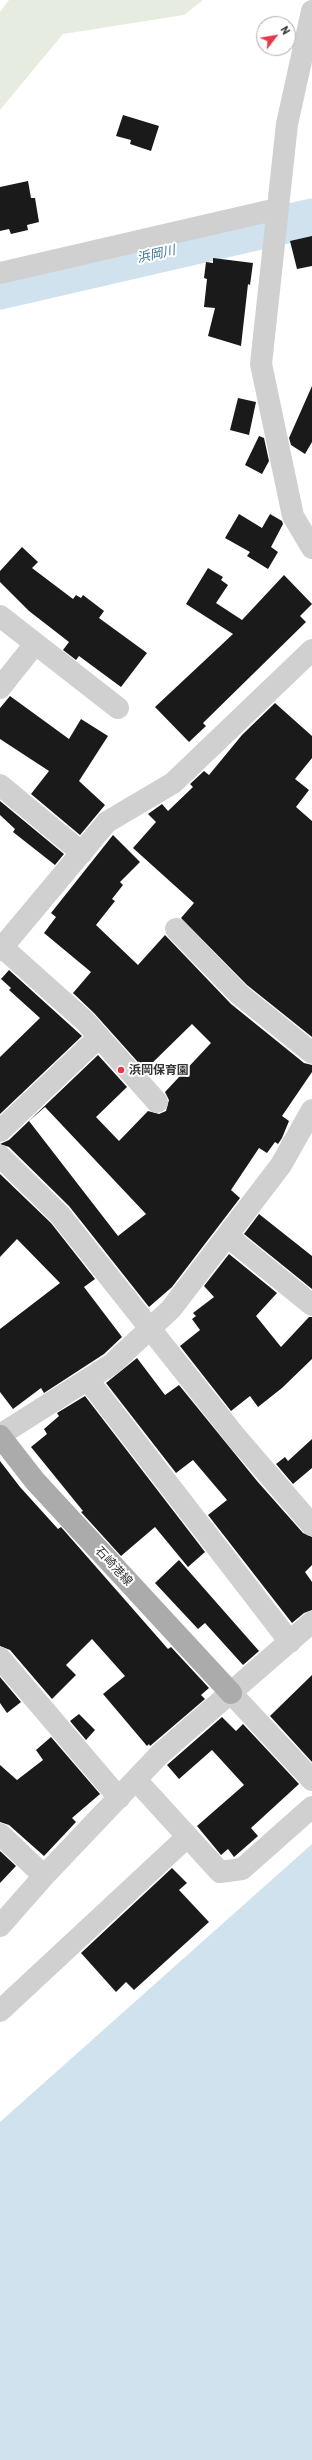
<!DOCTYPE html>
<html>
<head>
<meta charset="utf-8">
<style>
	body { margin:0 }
	#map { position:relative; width:312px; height:2460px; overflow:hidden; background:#fff; font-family:Barlow,sans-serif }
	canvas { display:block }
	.north { position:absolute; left:256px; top:16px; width:40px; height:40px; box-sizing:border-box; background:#fff; border:1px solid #adadad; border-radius:50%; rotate:59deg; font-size:11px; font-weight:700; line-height:16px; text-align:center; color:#333 }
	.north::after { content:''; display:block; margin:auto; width:14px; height:18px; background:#e63946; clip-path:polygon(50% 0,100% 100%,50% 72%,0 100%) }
</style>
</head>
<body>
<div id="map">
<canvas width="312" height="2460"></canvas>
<div class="north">N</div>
</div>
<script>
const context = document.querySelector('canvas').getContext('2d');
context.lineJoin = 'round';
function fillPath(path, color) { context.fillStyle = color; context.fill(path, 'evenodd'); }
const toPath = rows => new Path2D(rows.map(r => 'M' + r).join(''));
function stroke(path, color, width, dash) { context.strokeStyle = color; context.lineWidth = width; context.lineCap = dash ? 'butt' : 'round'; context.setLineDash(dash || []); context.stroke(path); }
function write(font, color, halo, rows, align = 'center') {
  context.font = font + ' Barlow,"Noto Sans JP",sans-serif'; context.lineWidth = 4; context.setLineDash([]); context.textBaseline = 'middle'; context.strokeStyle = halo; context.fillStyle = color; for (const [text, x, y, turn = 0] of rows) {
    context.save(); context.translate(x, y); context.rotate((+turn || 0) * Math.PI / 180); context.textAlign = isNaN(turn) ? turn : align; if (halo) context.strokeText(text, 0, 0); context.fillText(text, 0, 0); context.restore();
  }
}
fillPath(toPath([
	[9,0,203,0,184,15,63,34,0,110,0,12]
]), '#e6ecdf');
fillPath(toPath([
	[312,1844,312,2460,0,2460,0,2122]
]), '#cfe2ee');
stroke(toPath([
	[0,290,312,218]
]), '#cfe2ee', 39);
fillPath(toPath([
	[123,115,159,126,151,151,130,144,131,140,116,136],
	[28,181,31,198,35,198,39,222,27,225,28,230,11,234,9,229,0,231,0,187],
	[312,236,312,266,297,269,290,241],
	[213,258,253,263,250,285,248,284,241,346,208,336,215,308,204,307,207,279,204,278,206,262,213,263],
	[312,386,312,442,305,454,291,445,289,438],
	[238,398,256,402,249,435,230,430],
	[259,436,264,438,269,461,262,474,245,465],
	[239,514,262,528,270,514,282,521,283,524,271,547,278,552,268,569,247,556,250,552,225,538],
	[22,547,38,562,32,568,73,599,76,595,81,598,83,595,104,611,99,618,147,653,121,687,79,656,76,660,63,650,69,642,29,611,0,582,0,571],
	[208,568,223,577,221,580,228,585,216,603,242,620,284,575,312,604,300,616,306,622,203,723,206,726,189,742,155,707,233,634,186,604],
	[10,696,69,739,81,719,108,736,79,781,105,805,80,835,31,794,49,771,0,739,0,708],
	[275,703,312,736,312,758,295,779,309,790,296,807,312,821,312,1037,247,985,181,918,194,903,133,848,156,822,148,814,162,804,168,811,193,787,190,784,204,771,209,775,242,735],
	[0,801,64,854,55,865,13,832,15,829,0,815],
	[113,835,140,862,120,882,123,885,112,899,115,901,96,925,138,965,165,935,231,1004,304,1063,312,1065,312,1072,282,1116,289,1121,282,1138,278,1144,275,1142,267,1153,259,1148,231,1190,240,1198,172,1287,149,1307,69,1206,9,1147,0,1144,9,1140,98,1055,127,1087,96,1117,119,1141,148,1111,159,1114,166,1111,169,1100,165,1092,211,1043,192,1024,145,1070,94,1013,73,993,91,972,44,933,56,917,51,913],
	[45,1107,146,1214,118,1236,29,1121],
	[9,970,82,1036,0,1114,0,1057,40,1018,9,990,11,988,1,979],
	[0,1174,51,1223,95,1279,84,1287,122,1337,104,1354,44,1393,41,1388,13,1409,0,1392,0,1329,60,1283,17,1239,0,1257],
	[259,1214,312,1256,312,1289,244,1234],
	[229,1254,277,1293,256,1316,281,1347,309,1317,312,1317,312,1359,282,1388,258,1407,250,1396,231,1411,180,1346,200,1330,192,1319,196,1316,193,1313,214,1297,204,1286],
	[137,1358,165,1395,179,1385,257,1481,303,1533,312,1537,312,1565,305,1572,312,1582,312,1610,304,1613,292,1623,208,1515,227,1500,193,1460,176,1473,106,1383],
	[85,1396,205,1552,188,1567,155,1527,121,1556,81,1512,83,1511,31,1447,47,1434,44,1429,59,1416,57,1413],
	[312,1439,312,1468,293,1484,276,1464,285,1457,288,1461],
	[0,1461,20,1487,58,1529,61,1527,168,1649,171,1647,209,1688,201,1695,205,1699,150,1746,149,1744,147,1746,103,1694,125,1676,92,1639,66,1665,76,1675,52,1699,10,1650,0,1646],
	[179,1560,259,1651,243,1665,205,1623,198,1629,155,1583],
	[312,1675,312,1762,270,1716],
	[0,1677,21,1702,7,1713,0,1703],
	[79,1714,95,1730,86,1740,70,1721],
	[222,1717,236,1731,243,1724,299,1784,251,1828,258,1836,234,1857,228,1849,221,1855,197,1826,244,1785,212,1750,179,1779,167,1765],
	[51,1737,100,1794,72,1818,76,1822,44,1856,9,1825,0,1822,0,1765,17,1780,43,1760,36,1750],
	[0,1851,16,1866,0,1883],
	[172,1868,187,1883,179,1890,209,1922,134,1990,126,1982,116,1992,81,1953]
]), '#1a1a1a');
stroke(toPath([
	[312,11,287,124,261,364,293,516,312,548],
	[0,273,277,209],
	[0,616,118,708],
	[0,688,35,644],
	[0,785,82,853],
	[176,929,239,994,312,1053],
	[2,947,85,1021,157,1102],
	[0,950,107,822,173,783,312,650],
	[0,1131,99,1037],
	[0,1156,60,1215,236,1437,312,1525],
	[227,1236,312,1305],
	[88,1380,290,1642],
	[0,1435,112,1364,171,1309,281,1165,312,1110],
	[0,1658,119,1798],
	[231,1693,312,1780],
	[136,1780,220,1872,242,1869,312,1807],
	[0,1834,44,1876],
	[0,1926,44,1876,160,1754,312,1622],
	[0,2011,187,1837]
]), '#d0d0d0', 22);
stroke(toPath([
	[0,1436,35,1481,231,1693]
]), '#ababab', 22);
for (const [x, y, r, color] of [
	[121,1070,4,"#e63946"]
]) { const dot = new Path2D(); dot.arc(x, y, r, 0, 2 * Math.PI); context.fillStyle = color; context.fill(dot); stroke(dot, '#fff', 1.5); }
write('bold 12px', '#333', '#fff', [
	["浜岡保育園",129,1070]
], 'left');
write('12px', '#333', '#fff', [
	["石崎港線",114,1566,47]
]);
write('italic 13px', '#3f7597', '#fff', [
	["浜岡川",156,254,-13]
]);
</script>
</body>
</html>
